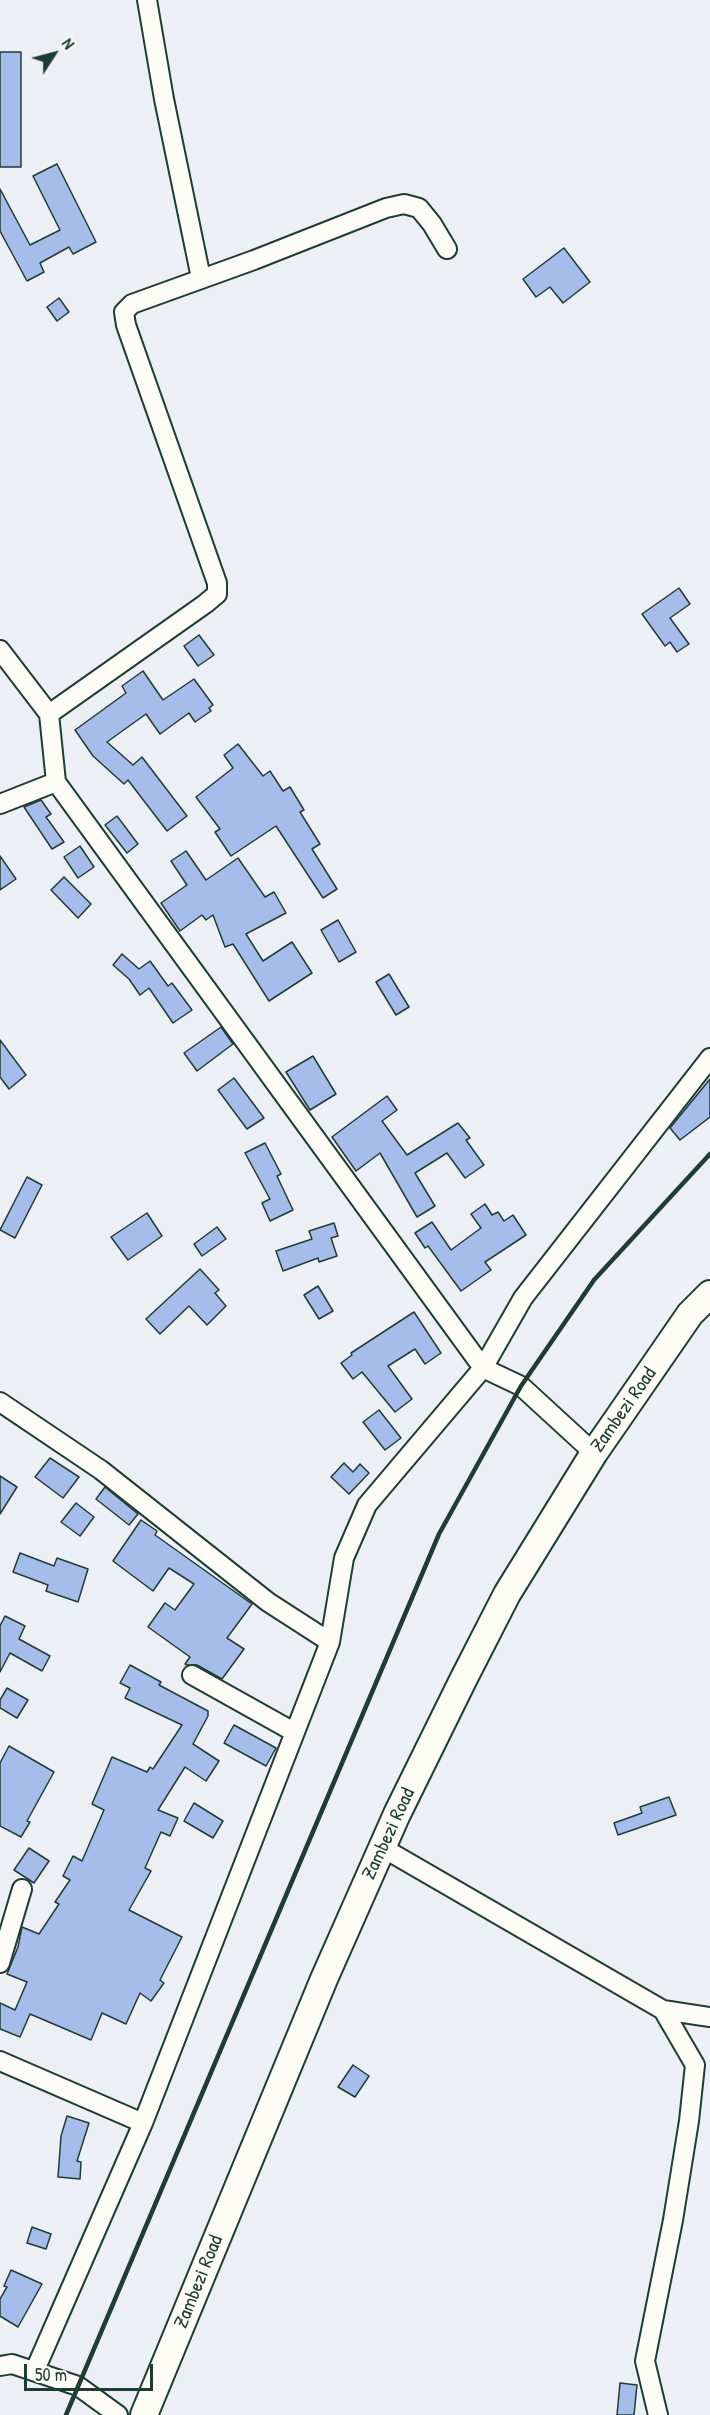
<!DOCTYPE html>
<html>
<head>
<meta charset="utf-8">
<style>
	body { margin:0 }
	#map { position:relative; width:710px; height:2415px; overflow:hidden; background:#eceff4; font-family:"Patrick Hand",sans-serif }
	canvas { display:block }
	.north { position:absolute; left:24px; top:24px; width:60px; height:60px; -webkit-text-stroke:4px #fdfcf7; paint-order:stroke; rotate:54deg; font-size:16px; font-weight:700; line-height:24px; text-align:center; color:#1f3d34 }
	.north::after { content:''; display:block; margin:auto; width:21px; height:27px; background:#1f3d34; clip-path:polygon(50% 0,100% 100%,50% 72%,0 100%) }
	.scale { position:absolute; left:24px; top:2364px; width:129px; height:27px; box-sizing:border-box; border:3px solid #1f3d34; border-top:0; padding-left:8px; font-size:18px; line-height:21px; white-space:nowrap; color:#1f3d34; -webkit-text-stroke:4px #fdfcf7; paint-order:stroke }
</style>
</head>
<body>
<div id="map">
<canvas width="710" height="2415"></canvas>
<div class="north">N</div>
<div class="scale">50 m</div>
</div>
<script>
const context = document.querySelector('canvas').getContext('2d');
context.lineJoin = 'round';
function fillPath(path, color) { context.fillStyle = color; context.fill(path, 'evenodd'); }
const toPath = rows => new Path2D(rows.map(r => 'M' + r).join(''));
function stroke(path, color, width, dash) { context.strokeStyle = color; context.lineWidth = width; context.lineCap = dash ? 'butt' : 'round'; context.setLineDash(dash || []); context.stroke(path); }
function write(font, color, halo, rows, align = 'center') {
  context.font = font + ' "Patrick Hand",sans-serif'; context.lineWidth = 4.5; context.setLineDash([]); context.textBaseline = 'middle'; context.strokeStyle = halo; context.fillStyle = color; for (const [text, x, y, turn = 0] of rows) {
    context.save(); context.translate(x, y); context.rotate((+turn || 0) * Math.PI / 180); context.textAlign = isNaN(turn) ? turn : align; if (halo) context.strokeText(text, 0, 0); context.fillText(text, 0, 0); context.restore();
  }
}
const building = toPath([
	[0,52,21,52,21,167,0,167,0,52],
	[57,164,96,242,73,254,69,247,40,263,44,272,27,281,0,231,0,189,30,245,60,230,33,176,57,164],
	[564,248,590,282,563,303,550,287,536,297,523,279,564,248],
	[59,298,69,312,57,321,47,307,59,298],
	[679,588,690,604,670,618,689,644,677,652,670,642,665,646,642,614,679,588],
	[199,635,214,655,198,666,184,646,199,635],
	[143,671,163,700,194,679,213,705,209,708,211,711,195,722,189,713,160,734,146,714,107,742,133,765,142,757,187,816,167,831,128,780,124,784,93,756,75,730,126,693,122,686,143,671],
	[238,744,263,776,270,771,283,791,290,787,304,810,300,812,320,844,312,849,337,889,323,898,276,826,231,856,215,832,220,829,196,797,233,768,224,755,238,744],
	[41,800,51,814,46,817,64,842,52,849,24,807,41,800],
	[117,816,138,844,127,853,105,825,117,816],
	[80,846,94,867,78,878,64,857,80,846],
	[186,851,206,880,238,858,265,897,274,892,286,913,246,934,263,961,292,942,312,973,269,1001,233,944,225,947,213,915,206,920,202,915,180,931,161,903,187,885,171,861,186,851],
	[0,856,16,879,0,890,0,856],
	[64,877,91,904,78,918,51,890,64,877],
	[338,920,356,952,339,962,321,930,338,920],
	[122,954,139,969,150,961,168,986,172,983,192,1010,173,1023,149,988,140,995,129,979,113,965,122,954],
	[389,974,409,1007,396,1015,376,982,389,974],
	[221,1027,233,1044,197,1071,184,1053,221,1027],
	[0,1040,26,1075,9,1089,0,1077,0,1040],
	[313,1056,336,1094,310,1110,286,1072,313,1056],
	[234,1078,264,1118,247,1129,218,1090,234,1078],
	[710,1079,710,1117,680,1140,670,1128,710,1079],
	[387,1096,397,1110,382,1121,407,1155,458,1123,470,1138,466,1140,484,1165,465,1178,447,1153,415,1173,435,1206,417,1217,380,1153,356,1171,332,1137,387,1096],
	[265,1143,281,1174,277,1176,293,1210,270,1221,262,1203,270,1199,245,1153,265,1143],
	[27,1177,42,1185,15,1238,0,1230,27,1177],
	[485,1204,492,1215,498,1212,504,1221,513,1215,526,1235,485,1262,491,1270,461,1291,428,1246,425,1248,415,1233,432,1222,451,1250,481,1228,471,1214,485,1204],
	[147,1213,162,1236,128,1260,111,1237,147,1213],
	[334,1223,338,1236,331,1238,337,1256,319,1262,318,1258,283,1271,276,1251,312,1239,309,1231,334,1223],
	[217,1227,226,1239,202,1256,194,1244,217,1227],
	[200,1269,219,1290,215,1293,226,1306,207,1325,189,1306,160,1334,146,1319,200,1269],
	[318,1286,333,1311,319,1319,304,1295,318,1286],
	[414,1312,441,1353,425,1364,415,1349,388,1366,412,1399,395,1412,362,1372,353,1379,341,1363,352,1355,351,1353,414,1312],
	[379,1410,401,1438,385,1450,363,1422,379,1410],
	[50,1458,79,1477,63,1498,35,1477,50,1458],
	[344,1463,353,1472,360,1464,369,1473,349,1494,331,1477,344,1463],
	[0,1476,17,1487,0,1514,0,1476],
	[105,1487,138,1514,129,1525,96,1499,105,1487],
	[76,1503,94,1517,80,1536,61,1522,76,1503],
	[141,1520,157,1531,155,1535,252,1604,227,1638,244,1649,222,1679,197,1665,187,1665,185,1664,190,1657,148,1627,165,1603,175,1610,194,1584,169,1568,153,1591,113,1561,141,1520],
	[20,1553,54,1566,57,1558,88,1569,78,1602,46,1591,48,1585,13,1572,20,1553],
	[5,1616,25,1626,19,1639,50,1656,42,1671,10,1653,0,1672,0,1626,5,1616],
	[130,1665,161,1682,159,1685,208,1711,208,1716,193,1744,219,1761,206,1781,185,1767,158,1810,178,1818,170,1836,161,1832,145,1868,151,1871,129,1910,182,1937,160,1980,164,1983,151,2001,140,1993,126,2024,102,2013,91,2040,30,2014,20,2037,0,2029,0,2003,15,2010,27,1982,7,1974,18,1947,22,1927,39,1934,59,1904,55,1902,70,1880,63,1876,73,1856,82,1861,104,1810,92,1804,112,1757,147,1772,150,1767,153,1769,182,1725,125,1698,130,1688,120,1683,130,1665],
	[7,1688,28,1700,17,1718,0,1708,0,1700,7,1688],
	[234,1725,276,1748,266,1766,224,1743,234,1725],
	[9,1746,54,1772,27,1821,30,1822,21,1837,0,1826,0,1763,9,1746],
	[669,1797,676,1815,618,1835,614,1823,642,1813,640,1807,669,1797],
	[194,1803,223,1821,213,1838,184,1821,194,1803],
	[29,1848,49,1861,34,1883,14,1870,29,1848],
	[353,2065,369,2076,355,2097,338,2087,353,2065],
	[67,2116,89,2123,77,2161,81,2162,80,2179,58,2177,61,2136,67,2116],
	[32,2227,51,2234,46,2249,27,2243,32,2227],
	[11,2270,42,2284,18,2327,0,2316,0,2299,7,2287,4,2286,11,2270],
	[620,2383,637,2385,634,2415,617,2415,620,2383]
]);
fillPath(building, '#a6bcea');
stroke(building, '#1f3d34', 1.5);
const minor = toPath([
	[147,0,164,99,201,278],
	[0,650,49,714,56,782,483,1368,521,1386,594,1453],
	[49,714,205,604,217,594,217,583,126,325,124,312,132,304,254,260,386,208,404,204,419,208,432,224,447,249],
	[0,804,56,782],
	[0,1402,101,1470,268,1602,330,1642],
	[192,1675,294,1732],
	[383,1848,663,2010,710,2017],
	[0,1963,22,1889],
	[0,2061,143,2123],
	[0,2366,12,2364,78,2386,118,2415],
	[35,2370,143,2123,330,1642,344,1558,367,1505,483,1368,523,1298,710,1058],
	[658,2415,645,2361,673,2220,689,2121,695,2065,663,2010]
]);
const secondary = toPath([
	[144,2415,324,1979,397,1814,463,1680,507,1594,594,1453,690,1314,710,1294]
]);
stroke(minor, '#1f3d34', 22);
stroke(secondary, '#1f3d34', 30);
stroke(minor, '#fdfcf7', 18);
stroke(secondary, '#fdfcf7', 26);
stroke(toPath([
	[66,2415,439,1534,521,1386,594,1280,710,1154]
]), '#1f3d34', 4.5);
write('20px', '#1f3d34', '#fdfcf7', [
	["Zambezi Road",624,1410,-55],
	["Zambezi Road",389,1834,-65],
	["Zambezi Road",199,2282,-68]
]);
</script>
</body>
</html>
